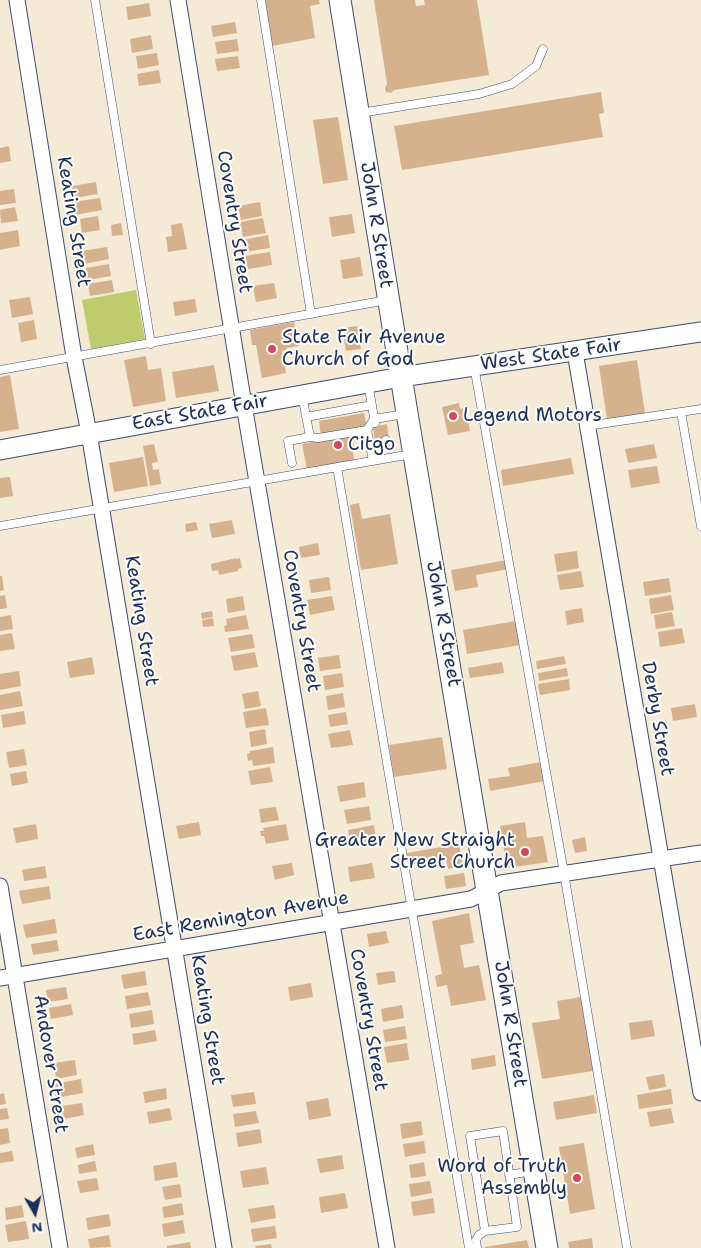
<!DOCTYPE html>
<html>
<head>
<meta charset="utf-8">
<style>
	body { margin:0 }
	#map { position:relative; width:701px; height:1248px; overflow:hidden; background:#f5ead6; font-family:"Shantell Sans",sans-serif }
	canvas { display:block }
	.north { position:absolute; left:10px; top:1188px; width:50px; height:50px; -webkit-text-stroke:4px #fdfcf7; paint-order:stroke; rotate:172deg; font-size:14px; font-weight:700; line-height:20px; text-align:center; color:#1b2f5e }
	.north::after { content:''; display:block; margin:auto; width:18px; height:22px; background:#1b2f5e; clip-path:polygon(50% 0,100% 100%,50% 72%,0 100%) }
</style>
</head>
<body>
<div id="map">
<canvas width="701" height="1248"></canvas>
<div class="north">N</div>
</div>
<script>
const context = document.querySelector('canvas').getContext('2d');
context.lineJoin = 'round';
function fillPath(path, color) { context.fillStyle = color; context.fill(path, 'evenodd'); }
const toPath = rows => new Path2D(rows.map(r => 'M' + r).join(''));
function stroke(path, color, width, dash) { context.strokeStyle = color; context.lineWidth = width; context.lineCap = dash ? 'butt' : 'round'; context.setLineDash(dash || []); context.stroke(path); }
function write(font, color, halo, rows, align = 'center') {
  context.font = font + ' "Shantell Sans",sans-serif'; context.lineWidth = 4; context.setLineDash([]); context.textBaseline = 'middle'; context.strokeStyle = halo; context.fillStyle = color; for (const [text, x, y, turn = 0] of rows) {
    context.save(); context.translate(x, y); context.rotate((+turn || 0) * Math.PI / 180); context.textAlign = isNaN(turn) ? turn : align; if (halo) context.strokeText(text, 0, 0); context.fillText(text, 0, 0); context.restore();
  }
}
fillPath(toPath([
	[136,290,145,339,91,349,82,300]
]), '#bfcc6e');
fillPath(toPath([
	[264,0,319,0,320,4,310,6,315,38,272,46],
	[374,0,415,0,416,6,425,5,424,0,477,0,489,75,394,90,391,93,386,92,385,88,387,84],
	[149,3,151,16,128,20,126,7],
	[235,22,237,33,213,37,211,26],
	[151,35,153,49,132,53,130,39],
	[237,39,239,51,217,54,215,42],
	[157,53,159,65,138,69,136,56],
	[238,56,240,68,217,71,215,59],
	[159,70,161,83,139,86,137,74],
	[601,92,604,113,599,114,603,137,402,170,394,126],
	[338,117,348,180,323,184,313,120],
	[9,146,11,161,0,163,0,148],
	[96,182,98,194,74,198,72,186],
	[14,189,16,203,0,205,0,191],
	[100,198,102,210,75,215,72,202],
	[260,202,262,216,241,220,238,206],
	[15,207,18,221,1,223,0,210],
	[352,214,355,233,332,237,329,217],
	[98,216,100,230,82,233,80,219],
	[263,218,266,233,243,237,240,222],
	[121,223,123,235,112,236,111,225],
	[182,223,187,249,168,252,166,237,172,236,171,225],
	[18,230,20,246,0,250,0,233],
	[268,235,270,248,245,252,243,240],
	[107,247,109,259,84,264,82,251],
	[270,252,272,265,248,269,245,256],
	[360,257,363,276,343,279,340,260],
	[109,264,111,276,88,280,86,268],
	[112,280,114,292,90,296,88,284],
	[274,283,277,298,256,302,253,286],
	[30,297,33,314,12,318,9,300],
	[195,299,197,312,175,316,173,302],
	[34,320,37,339,21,342,18,323],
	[294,322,299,346,286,348,287,350,282,351,286,373,262,378,256,345,252,345,250,330],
	[357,326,361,349,346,351,342,328],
	[146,356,148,370,161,368,166,401,133,407,124,360],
	[637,360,645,413,607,419,599,366],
	[214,365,219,391,176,398,172,372],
	[10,375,19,429,0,432,0,377],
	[459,403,460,409,466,408,470,431,448,435,442,407],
	[364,413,367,428,321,436,319,421],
	[387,424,389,440,375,442,373,427],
	[352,434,355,452,353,452,354,460,307,469,302,444],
	[154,444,158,462,152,463,153,470,159,469,161,484,150,486,143,446],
	[654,444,657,458,628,463,625,449],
	[143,457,148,486,114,492,109,463],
	[571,458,574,474,503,486,501,470],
	[657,466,660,483,631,488,628,470],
	[10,477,13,496,0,498,0,478],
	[359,503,362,519,390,514,398,564,361,570,350,505],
	[232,520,235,534,212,538,209,524],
	[196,522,198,530,186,532,185,524],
	[318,543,320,555,301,558,299,547],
	[577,551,579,568,557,572,554,554],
	[236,558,236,559,240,558,242,568,238,569,238,571,219,575,218,570,212,571,211,564],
	[507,560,509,569,476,575,478,587,455,591,451,570],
	[581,571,584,587,560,590,557,575],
	[0,576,2,576,4,590,0,591],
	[329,577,331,590,311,593,309,580],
	[669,578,671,592,645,596,643,582],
	[5,595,7,608,0,609,0,596],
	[671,595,674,610,651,614,649,599],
	[243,596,245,610,228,613,226,599],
	[332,596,335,610,310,615,307,600],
	[582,608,584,622,567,625,565,611],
	[212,611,213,617,202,619,201,613],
	[672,612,675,626,656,629,654,615],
	[11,615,13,629,0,631,0,617],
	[246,615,249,629,225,632,224,626,227,625,226,619],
	[213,618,214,626,203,627,202,620],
	[516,621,520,645,467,654,463,630],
	[682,628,685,643,660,647,658,632],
	[12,633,15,649,0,651,0,635],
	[252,634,255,648,231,652,228,638],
	[255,652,258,667,234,671,231,656],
	[339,655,341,668,320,671,318,658],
	[564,656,566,664,537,669,536,661],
	[92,657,95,674,70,678,67,662],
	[502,662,504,673,470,678,468,668],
	[567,668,568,676,539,681,538,673],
	[19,671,21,686,0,690,0,674],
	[342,673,344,687,325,690,323,676],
	[569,679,570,690,540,695,538,684],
	[20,691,23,706,0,710,0,695],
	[258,691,261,706,245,709,242,694],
	[343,693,345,707,328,710,326,696],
	[695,704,697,717,673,721,671,708],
	[266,708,269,725,246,728,243,712],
	[24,711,26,724,3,728,1,715],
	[346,712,348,724,330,727,328,715],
	[265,729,267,744,251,747,249,732],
	[350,730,353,745,331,748,328,734],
	[442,737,447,769,394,777,389,745],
	[273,747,275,763,253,766,252,760,248,761,247,754,250,753,250,751],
	[24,749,27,765,9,768,6,752],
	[541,762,545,781,490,791,488,779,510,776,508,768],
	[270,767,273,782,251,785,248,771],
	[26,771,28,783,12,786,10,774],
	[364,782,366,797,340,802,337,786],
	[369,806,371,820,347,824,344,810],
	[276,807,279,820,261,823,259,809],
	[199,822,201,835,179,839,176,826],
	[525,822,527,838,543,836,548,862,507,868,500,826],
	[36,824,38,839,16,843,13,828],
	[286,824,289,840,266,844,264,836,261,836,260,831,264,831,263,828],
	[374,825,376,840,350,844,348,830],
	[585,837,587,851,575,853,572,840],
	[459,844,463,866,448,869,446,859,409,865,407,853],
	[292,863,294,875,275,880,272,866],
	[372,863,375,878,350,882,348,867],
	[45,866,47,878,24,881,22,870],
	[464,873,466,886,446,889,444,876],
	[49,886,51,899,22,904,19,891],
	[469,913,474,943,460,945,464,968,479,965,486,1000,451,1006,447,985,437,987,435,976,442,974,432,921],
	[55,919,57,933,26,938,23,925],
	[386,931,389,943,369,947,367,934],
	[57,940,59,951,33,955,31,944],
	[145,971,147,985,124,989,121,975],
	[394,971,396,982,378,985,376,973],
	[311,983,313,997,290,1001,288,987],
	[66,987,68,999,48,1002,46,990],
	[148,992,151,1005,127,1009,125,996],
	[581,997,593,1071,542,1079,532,1023,560,1019,557,1001],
	[71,1004,73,1015,51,1019,49,1008],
	[402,1005,404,1018,383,1022,381,1009],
	[152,1010,154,1024,131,1028,129,1014],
	[652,1020,655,1036,631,1040,629,1023],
	[405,1026,407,1039,385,1042,383,1030],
	[155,1030,157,1041,134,1045,132,1034],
	[407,1043,409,1060,387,1063,384,1047],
	[495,1055,496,1066,472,1070,471,1059],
	[75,1060,77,1075,56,1079,54,1063],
	[664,1074,666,1087,649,1090,646,1077],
	[81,1079,83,1093,56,1098,54,1084],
	[166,1088,167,1099,145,1103,143,1092],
	[671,1089,673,1104,639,1109,637,1095],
	[254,1092,256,1104,233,1107,231,1095],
	[4,1093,6,1104,0,1105,0,1094],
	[594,1095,597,1113,556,1120,553,1102],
	[328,1098,331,1116,309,1120,306,1102],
	[82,1103,84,1115,64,1119,62,1106],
	[7,1108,9,1119,0,1120,0,1109],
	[170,1108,172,1120,149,1124,147,1112],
	[671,1108,674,1123,650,1127,647,1112],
	[256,1111,259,1123,235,1127,233,1114],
	[421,1121,423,1135,402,1139,400,1124],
	[8,1128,10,1143,0,1145,0,1129],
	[260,1129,262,1143,238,1147,236,1133],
	[424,1141,426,1153,405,1157,403,1144],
	[584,1143,595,1209,570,1214,559,1147],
	[93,1144,95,1155,77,1158,75,1148],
	[12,1151,14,1161,0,1163,0,1153],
	[342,1155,344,1169,320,1173,317,1159],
	[95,1161,97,1171,79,1174,78,1165],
	[176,1162,178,1177,155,1181,153,1166],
	[424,1162,426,1176,411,1178,409,1165],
	[266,1167,269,1184,243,1188,240,1171],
	[97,1178,99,1190,80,1193,77,1181],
	[430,1181,432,1193,411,1197,409,1184],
	[180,1184,182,1197,165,1200,162,1187],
	[345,1193,348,1208,321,1213,319,1197],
	[433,1198,435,1213,413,1216,411,1202],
	[182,1203,184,1215,164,1218,162,1207],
	[22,1205,24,1217,6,1220,5,1208],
	[274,1205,276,1218,251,1223,248,1209],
	[109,1214,111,1226,88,1230,86,1218],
	[183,1220,185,1233,164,1237,162,1224],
	[26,1221,29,1239,8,1242,5,1225],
	[275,1226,277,1238,253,1242,251,1229],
	[109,1235,111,1247,90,1248,88,1239],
	[592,1238,593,1248,569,1248,568,1242],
	[527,1240,529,1248,485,1248,485,1247],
	[190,1242,191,1248,167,1248,167,1246],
	[271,1244,272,1248,256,1248,255,1246]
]), '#d5b28d');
const service = toPath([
	[95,0,151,344],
	[261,0,311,314],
	[360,113,479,94,512,84,536,66,543,49],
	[474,366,564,873,627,1248],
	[0,370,387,300],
	[368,383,375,423],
	[681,412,701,526],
	[306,417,372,405],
	[587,426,701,409],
	[310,437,318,438,367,430],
	[372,455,386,443,386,440],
	[373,461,367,430,374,419,405,414],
	[292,463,288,441,310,437,302,395],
	[337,467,469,1248],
	[0,526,412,454],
	[509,1175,532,1171],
	[477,1248,476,1240,479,1235,485,1231,517,1227,503,1131,470,1136,485,1231]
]);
const minor = toPath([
	[17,0,74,357,89,433,224,1248],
	[178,0,244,405,387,1248],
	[575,352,701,1093],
	[0,886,60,1248],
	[0,978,471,899,501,883,701,853]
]);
const tertiary = toPath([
	[0,450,401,377,701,332]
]);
const secondary = toPath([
	[340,0,407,413,547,1248]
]);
stroke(service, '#3c4b70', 9);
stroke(minor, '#3c4b70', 17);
stroke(tertiary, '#3c4b70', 21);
stroke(secondary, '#3c4b70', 23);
stroke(service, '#fff', 8);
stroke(minor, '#fff', 15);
stroke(tertiary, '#fff', 19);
stroke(secondary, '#fff', 21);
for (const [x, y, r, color] of [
	[272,349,5,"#d1495b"],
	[453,416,5,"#d1495b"],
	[338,445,5,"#d1495b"],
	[525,852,5,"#d1495b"],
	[577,1178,5,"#d1495b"]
]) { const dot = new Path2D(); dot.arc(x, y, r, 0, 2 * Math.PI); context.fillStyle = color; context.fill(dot); stroke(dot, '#fdfcf7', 2); }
write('19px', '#1b2f5e', '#fdfcf7', [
	["Keating Street",73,222,81],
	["Coventry Street",234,222,81],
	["John R Street",376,225,81],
	["West State Fair",551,355,-8],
	["East State Fair",200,413,-10],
	["Keating Street",141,621,81],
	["Coventry Street",301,621,80],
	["John R Street",443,624,80],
	["Derby Street",657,719,80],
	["East Remington Avenue",241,917,-10],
	["Keating Street",207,1020,81],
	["Coventry Street",368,1020,80],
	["John R Street",510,1024,81],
	["Andover Street",50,1064,81]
]);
write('19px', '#1b2f5e', '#fdfcf7', [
	["State Fair Avenue",282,338],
	["Church of God",282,360],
	["Legend Motors",463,416],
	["Citgo",348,445],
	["Greater New Straight",515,841,"right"],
	["Street Church",515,863,"right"],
	["Word of Truth",567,1167,"right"],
	["Assembly",567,1189,"right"]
], 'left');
</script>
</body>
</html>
